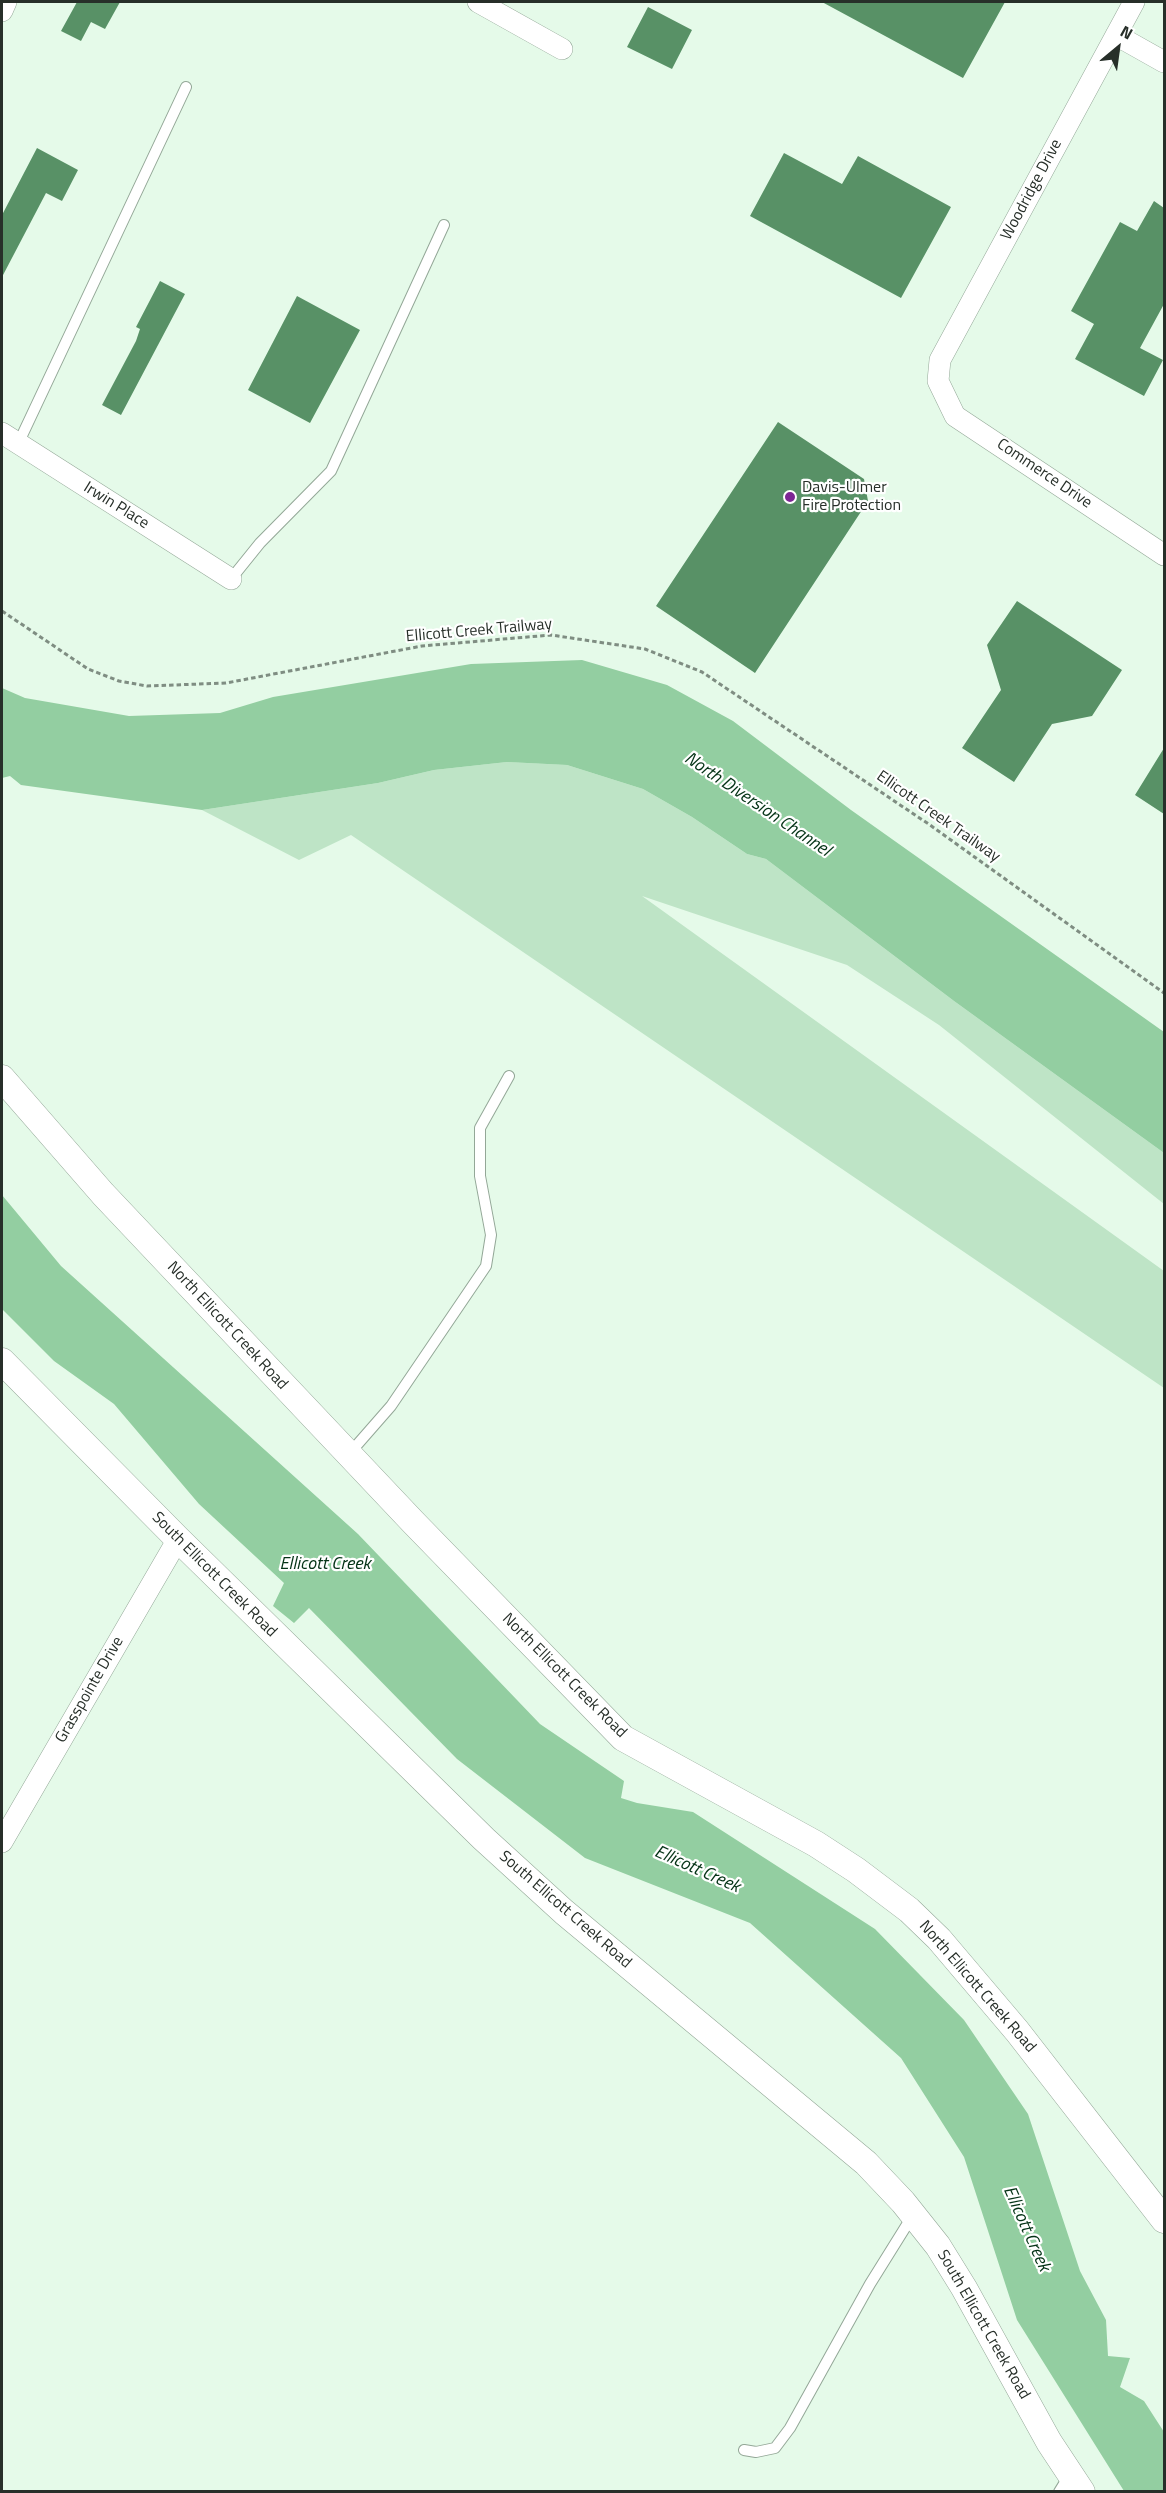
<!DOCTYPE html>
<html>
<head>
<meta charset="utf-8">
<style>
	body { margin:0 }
	#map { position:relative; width:1166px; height:2493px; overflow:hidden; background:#e5fae9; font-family:"Titillium Web",sans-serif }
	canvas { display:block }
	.frame { position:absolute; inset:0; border:3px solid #272f29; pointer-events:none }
	.north { position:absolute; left:1088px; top:18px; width:60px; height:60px; -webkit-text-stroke:4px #fff; paint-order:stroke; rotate:29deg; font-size:16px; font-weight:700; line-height:24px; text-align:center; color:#272f29 }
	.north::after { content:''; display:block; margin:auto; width:21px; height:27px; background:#272f29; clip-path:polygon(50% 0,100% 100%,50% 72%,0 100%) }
</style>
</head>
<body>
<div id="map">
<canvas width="1166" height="2493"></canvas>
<div class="frame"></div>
<div class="north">N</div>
</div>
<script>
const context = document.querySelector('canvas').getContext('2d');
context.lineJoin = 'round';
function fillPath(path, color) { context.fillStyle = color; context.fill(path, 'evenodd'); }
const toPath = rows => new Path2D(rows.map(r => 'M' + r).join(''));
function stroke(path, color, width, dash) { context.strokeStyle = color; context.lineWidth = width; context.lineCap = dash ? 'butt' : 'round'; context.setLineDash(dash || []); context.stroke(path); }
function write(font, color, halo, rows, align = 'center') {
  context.font = font + ' "Titillium Web",sans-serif'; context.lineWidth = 4.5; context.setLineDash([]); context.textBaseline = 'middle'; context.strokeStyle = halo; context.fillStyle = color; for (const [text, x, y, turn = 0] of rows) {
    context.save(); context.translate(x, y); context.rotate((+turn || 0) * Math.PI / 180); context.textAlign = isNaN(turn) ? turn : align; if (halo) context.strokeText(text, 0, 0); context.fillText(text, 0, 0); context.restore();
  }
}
fillPath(toPath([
	[507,762,567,765,643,789,692,817,747,854,766,859,954,1001,1164,1153,1164,1204,939,1025,847,965,642,896,1164,1271,1164,1388,351,835,299,860,202,810,378,783,434,770]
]), '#bee4c6');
fillPath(toPath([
	[582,660,667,685,733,721,851,810,1164,1032,1164,1153,954,1001,766,859,747,854,692,817,643,789,567,765,507,762,434,770,378,783,202,810,21,785,10,776,2,778,2,688,25,698,129,716,220,713,273,697,471,664],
	[2,1195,61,1266,358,1534,540,1724,624,1781,621,1798,637,1803,693,1812,875,1929,964,2020,1028,2114,1080,2271,1106,2320,1108,2356,1130,2358,1120,2387,1144,2401,1164,2432,1164,2491,1124,2491,1017,2320,964,2157,901,2058,750,1923,585,1858,457,1759,309,1608,294,1623,273,1606,284,1583,199,1504,114,1404,54,1361,2,1309]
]), '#93cea1');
fillPath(toPath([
	[77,2,120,2,105,29,91,22,81,41,61,31],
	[822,2,1005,2,963,78],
	[648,7,692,30,672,69,627,47],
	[37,148,78,170,62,201,46,193,2,277,2,215],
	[784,153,842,184,858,156,951,207,901,298,750,216],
	[1154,201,1164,208,1164,304,1140,348,1163,360,1144,396,1075,359,1094,324,1071,311,1120,222,1137,231],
	[160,281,185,294,121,415,102,405,136,341,140,329,136,327],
	[297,296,360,330,310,423,248,390],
	[778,422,864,479,868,501,755,673,656,606],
	[1017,601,1122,670,1092,716,1052,724,1014,782,962,748,1001,690,987,645],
	[1164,748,1164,814,1135,795]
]), '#589166');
const service = toPath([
	[18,444,186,87],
	[231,579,260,543,331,471,444,225],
	[349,1454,391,1406,486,1266,491,1235,480,1176,480,1128,509,1076],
	[744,2450,756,2452,775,2448,790,2428,870,2284,913,2215],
	[1059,2492,1070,2474]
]);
const minor = toPath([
	[478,2,562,49],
	[1134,2,940,360,938,381,955,416,1164,555],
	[2,11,6,2],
	[1116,35,1164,62],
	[2,433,231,579],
	[2,1842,178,1539]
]);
const tertiary = toPath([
	[2,1078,103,1194,413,1522,623,1738,816,1844,856,1870,909,1910,939,1939,1017,2031,1164,2220],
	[2,1361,178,1539,484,1839,564,1912,866,2163,903,2202,938,2246,964,2288,1049,2442,1082,2492]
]);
stroke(service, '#93a797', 12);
stroke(minor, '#93a797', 22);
stroke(tertiary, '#93a797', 27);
stroke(toPath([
	[2,611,88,669,119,681,147,686,226,683,422,646,551,635,645,649,702,672,930,825,1164,993]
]), '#7f8d82', 3, [4.5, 3]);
stroke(service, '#fff', 10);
stroke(minor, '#fff', 21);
stroke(tertiary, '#fff', 26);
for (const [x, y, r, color] of [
	[790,497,6,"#7d2694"]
]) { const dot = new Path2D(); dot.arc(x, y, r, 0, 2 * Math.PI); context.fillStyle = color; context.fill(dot); stroke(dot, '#fff', 2); }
write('16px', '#272f29', '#fff', [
	["Woodridge Drive",1032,190,-62],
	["Commerce Drive",1044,474,34],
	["Irwin Place",116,506,32],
	["Ellicott Creek Trailway",479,631,-5],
	["Ellicott Creek Trailway",938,817,35],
	["North Ellicott Creek Road",227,1326,47],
	["South Ellicott Creek Road",214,1575,45],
	["North Ellicott Creek Road",564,1676,45],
	["Grasspointe Drive",90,1690,-60],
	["South Ellicott Creek Road",565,1910,41],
	["North Ellicott Creek Road",977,1987,49],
	["South Ellicott Creek Road",983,2325,60]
]);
write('16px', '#272f29', '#fff', [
	["Davis-Ulmer",802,488],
	["Fire Protection",802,506]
], 'left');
write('italic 18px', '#043316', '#fff', [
	["North Diversion Channel",757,805,34],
	["Ellicott Creek",325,1565],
	["Ellicott Creek",697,1870,24],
	["Ellicott Creek",1026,2229,66]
]);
</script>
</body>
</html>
